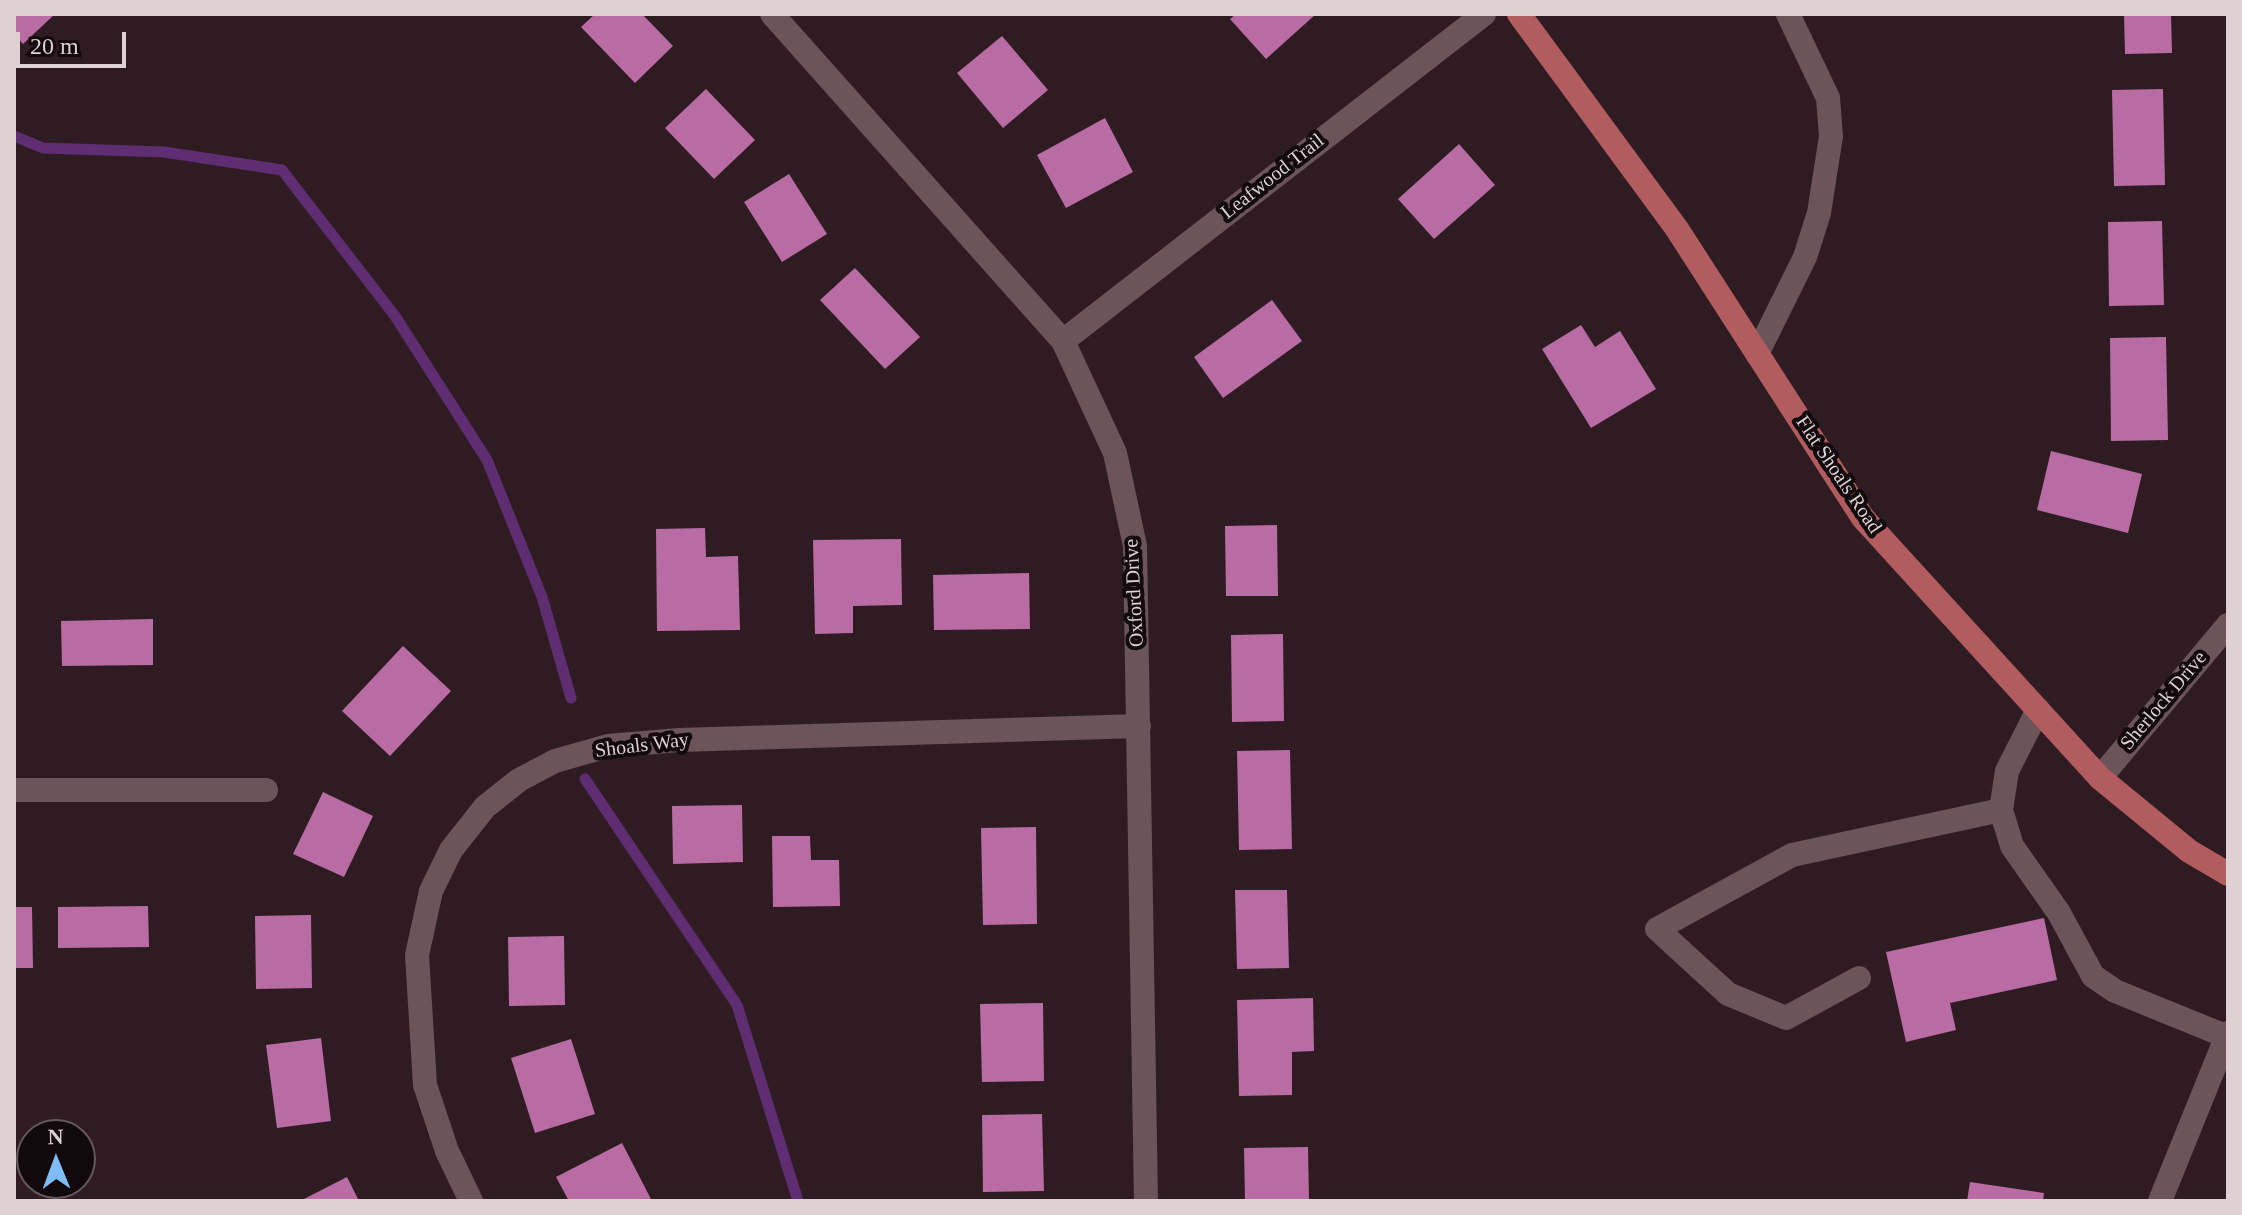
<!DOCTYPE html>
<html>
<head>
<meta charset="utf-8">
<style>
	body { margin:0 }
	#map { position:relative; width:2242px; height:1215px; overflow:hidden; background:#2f1c22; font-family:"Times New Roman",serif }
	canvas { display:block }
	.frame { position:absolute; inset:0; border:16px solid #ded0d3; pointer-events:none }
	.north { position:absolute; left:16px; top:1119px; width:80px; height:80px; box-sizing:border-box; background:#11090b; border:2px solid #63595b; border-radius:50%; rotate:359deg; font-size:22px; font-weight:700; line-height:32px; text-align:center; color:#ded0d3 }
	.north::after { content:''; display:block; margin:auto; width:28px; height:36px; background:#7fbdfa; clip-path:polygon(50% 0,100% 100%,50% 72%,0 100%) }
	.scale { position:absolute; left:16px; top:32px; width:110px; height:36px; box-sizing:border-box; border:4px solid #ded0d3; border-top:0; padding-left:10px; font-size:24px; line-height:28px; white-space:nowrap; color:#ded0d3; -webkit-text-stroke:6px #11090b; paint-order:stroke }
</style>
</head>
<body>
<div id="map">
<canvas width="2242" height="1215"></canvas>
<div class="frame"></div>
<div class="north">N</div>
<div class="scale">20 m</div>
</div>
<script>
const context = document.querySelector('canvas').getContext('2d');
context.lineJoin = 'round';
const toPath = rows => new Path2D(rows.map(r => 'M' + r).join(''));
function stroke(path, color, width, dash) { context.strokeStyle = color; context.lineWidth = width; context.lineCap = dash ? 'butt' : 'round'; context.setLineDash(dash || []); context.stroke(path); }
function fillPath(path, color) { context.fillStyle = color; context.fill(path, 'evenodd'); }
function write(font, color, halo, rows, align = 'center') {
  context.font = font + ' "Times New Roman",serif'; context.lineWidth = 8; context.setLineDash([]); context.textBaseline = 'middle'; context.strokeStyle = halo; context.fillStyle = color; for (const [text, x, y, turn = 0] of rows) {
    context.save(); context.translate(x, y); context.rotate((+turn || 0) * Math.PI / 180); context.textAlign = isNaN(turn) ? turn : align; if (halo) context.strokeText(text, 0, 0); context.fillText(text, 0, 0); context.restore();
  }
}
stroke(toPath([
	[14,136,43,148,164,152,282,170,395,316,487,460,542,597,571,698],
	[585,779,737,1005,798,1201]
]), '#5f2e72', 11);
fillPath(toPath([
	[14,14,55,14,23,44,14,34],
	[595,14,642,14,673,46,635,83,581,27],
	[1236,14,1316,14,1266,59,1230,19],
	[2124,14,2171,14,2172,53,2125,54],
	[1002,36,1048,90,1003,128,957,73],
	[706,89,755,140,714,179,665,128],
	[2163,89,2165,185,2114,186,2112,90],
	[1105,118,1133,172,1066,208,1037,155],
	[1459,144,1495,185,1434,239,1398,199],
	[789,174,827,234,782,262,744,202],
	[2162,221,2164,305,2109,306,2108,222],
	[855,268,920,337,885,369,820,300],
	[1272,300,1302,341,1223,398,1194,357],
	[1581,325,1595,347,1620,331,1656,389,1591,428,1542,349],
	[2166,337,2168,440,2111,441,2110,338],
	[2051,451,2142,474,2128,533,2037,510],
	[1277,525,1278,596,1226,596,1225,526],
	[705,528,706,557,738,556,740,630,657,631,656,529],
	[901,539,902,605,853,606,853,633,815,634,813,540],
	[1029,573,1030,629,934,630,933,575],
	[153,619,153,665,62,666,61,621],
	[1283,634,1284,721,1232,722,1231,635],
	[403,646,451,691,390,756,342,711],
	[1290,750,1292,849,1239,850,1237,751],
	[323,792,373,816,344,877,293,854],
	[742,805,743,862,673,864,672,806],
	[1036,827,1037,924,983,925,981,828],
	[772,836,810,836,811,860,839,860,840,906,773,907],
	[1235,890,1287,890,1289,968,1237,969],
	[148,906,149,947,58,948,58,907],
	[14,907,32,907,33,968,14,968],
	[311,915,312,988,256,989,255,916],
	[2044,918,2057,980,1950,1003,1956,1030,1906,1042,1886,952],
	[564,936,565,1005,509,1006,508,937],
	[1313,998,1314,1051,1292,1052,1292,1095,1239,1096,1237,1000],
	[1043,1003,1044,1081,982,1082,980,1004],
	[321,1038,331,1121,277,1128,266,1045],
	[571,1039,595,1114,535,1133,511,1058],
	[1042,1114,1044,1191,983,1192,982,1115],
	[622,1143,652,1201,569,1201,556,1177],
	[1308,1147,1309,1201,1245,1201,1244,1148],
	[347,1177,359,1201,300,1201],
	[1970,1182,2044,1193,2043,1201,1967,1201]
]), '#b96ca4');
stroke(toPath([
	[772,14,1063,341,1115,453,1135,546,1146,1201],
	[1063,341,1484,14],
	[1757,354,1805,257,1819,213,1831,136,1828,98,1788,14],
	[2038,710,2007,771,2001,810,2012,846,2059,913,2093,976,2115,991,2228,1037],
	[2100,778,2228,625],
	[14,790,266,790],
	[1859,978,1786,1018,1728,994,1657,929,1792,855,2001,810],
	[471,1201,447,1151,425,1085,417,955,431,891,451,850,485,807,519,780,555,761,608,746,679,740,1139,726],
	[2160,1201,2228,1033]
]), '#6b545a', 24);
stroke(toPath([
	[1519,14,1677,229,1863,518,2100,778,2189,851,2228,874]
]), '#b25c5f', 24);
write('20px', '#ded0d3', '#11090b', [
	["Leafwood Trail",1273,177,-38],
	["Flat Shoals Road",1838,475,56],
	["Oxford Drive",1135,593,-93],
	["Sherlock Drive",2164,701,-50],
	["Shoals Way",642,746,-7]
]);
</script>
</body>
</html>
